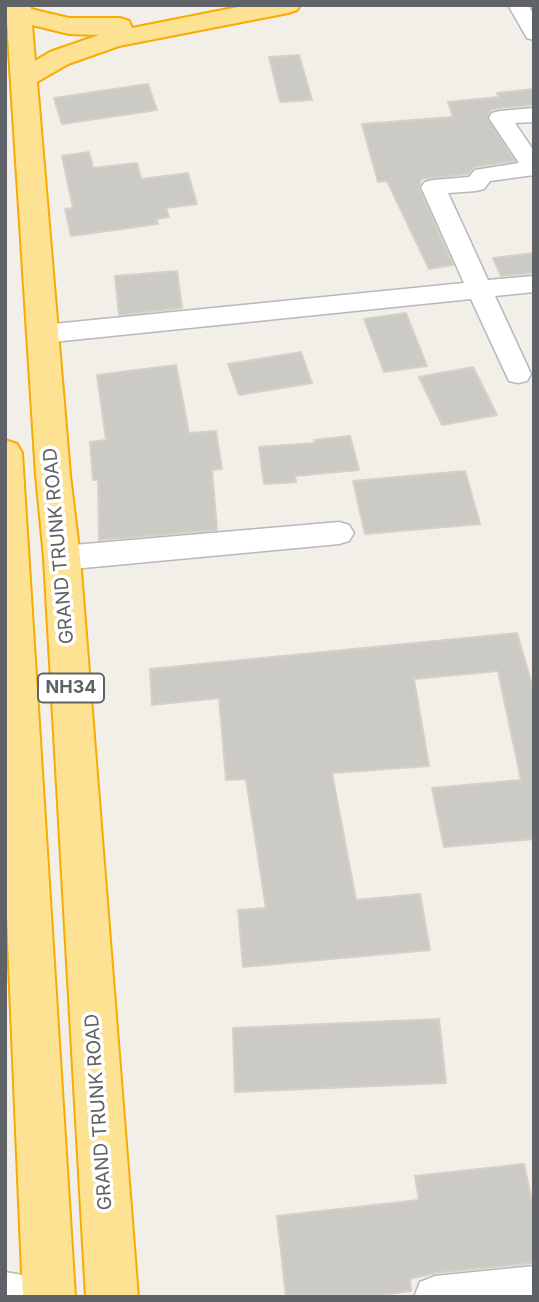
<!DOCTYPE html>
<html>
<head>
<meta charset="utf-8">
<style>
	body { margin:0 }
	#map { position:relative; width:539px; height:1302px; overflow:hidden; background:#f1efe8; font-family:Inter,sans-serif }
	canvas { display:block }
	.frame { position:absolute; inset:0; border:7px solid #5f6368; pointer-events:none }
</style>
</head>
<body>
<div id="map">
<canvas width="539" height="1302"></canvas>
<div class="frame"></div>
</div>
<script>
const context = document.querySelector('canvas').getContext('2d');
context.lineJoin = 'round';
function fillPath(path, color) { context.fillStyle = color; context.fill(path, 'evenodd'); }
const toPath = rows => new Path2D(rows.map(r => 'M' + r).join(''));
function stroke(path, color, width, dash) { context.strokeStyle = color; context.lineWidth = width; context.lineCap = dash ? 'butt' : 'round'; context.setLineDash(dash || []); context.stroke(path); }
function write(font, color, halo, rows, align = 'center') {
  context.font = font + ' Inter,sans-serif'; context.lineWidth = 7; context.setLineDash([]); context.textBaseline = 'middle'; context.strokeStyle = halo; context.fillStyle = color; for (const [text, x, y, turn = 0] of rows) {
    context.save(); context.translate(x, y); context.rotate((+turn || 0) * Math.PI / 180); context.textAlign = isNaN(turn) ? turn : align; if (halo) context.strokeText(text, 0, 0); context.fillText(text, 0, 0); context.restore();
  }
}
const building = toPath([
	[299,55,312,100,280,102,269,57,299,55],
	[148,84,157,110,62,124,54,98,148,84],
	[534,89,534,105,499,108,491,110,487,117,515,161,475,167,468,174,421,179,419,188,453,265,429,269,387,181,378,182,362,124,453,117,448,102,499,97,497,93,534,89],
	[89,152,93,168,137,163,141,179,188,173,197,204,166,208,169,217,156,219,158,224,71,236,65,209,73,208,62,156,89,152],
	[534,253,534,273,501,276,493,258,534,253],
	[177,271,182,308,119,315,115,276,177,271],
	[406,313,427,366,384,372,364,319,406,313],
	[301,352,312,383,239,395,228,364,301,352],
	[176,365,189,433,216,431,222,469,212,470,217,530,99,540,98,480,93,480,90,442,106,440,97,375,176,365],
	[473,367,497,415,442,425,419,377,473,367],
	[350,436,359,470,295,476,296,482,264,484,259,447,315,443,314,440,350,436],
	[465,471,480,524,365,534,353,481,465,471],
	[517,633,534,691,534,839,444,847,432,788,521,780,498,671,414,679,429,766,332,773,356,900,420,894,430,950,243,967,238,910,266,908,246,779,226,780,219,698,152,705,150,669,517,633],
	[439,1019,446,1083,235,1092,233,1028,439,1019],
	[524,1164,534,1211,534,1263,435,1273,410,1279,411,1291,365,1297,286,1297,277,1216,419,1200,415,1176,524,1164]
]);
fillPath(building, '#cccac5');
stroke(building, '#d6d1c6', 2);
const minor = toPath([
	[508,5,528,5,534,15,534,40,527,38,508,5],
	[534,108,534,122,515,123,534,151,534,175,490,181,484,189,476,191,448,193,488,280,534,276,534,292,495,296,531,374,527,381,518,383,509,381,471,299,43,343,34,340,30,334,34,328,43,325,464,283,421,187,425,182,433,180,469,177,475,170,519,163,489,118,492,113,500,111,534,108],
	[339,522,349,525,354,533,349,541,339,544,62,570,51,566,47,558,51,550,62,546,339,522],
	[534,1266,534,1297,414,1297,420,1282,435,1276,534,1266],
	[5,1272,29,1276,44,1282,50,1297,5,1297,5,1272]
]);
const highway = toPath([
	[6,5,31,5,31,9,69,18,120,18,129,21,132,28,248,5,300,5,297,10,288,13,119,46,68,64,37,82,70,475,80,558,138,1297,86,1297,44,558,36,475,6,5],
	[32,25,69,34,99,35,50,52,35,61,32,25],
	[5,440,17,444,22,453,75,1297,23,1297,5,871,5,440]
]);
stroke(minor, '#b5b8bc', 3);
stroke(highway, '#f9ab00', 4);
fillPath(minor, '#fff');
fillPath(highway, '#fde293');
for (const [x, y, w] of [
	[71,688,66]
]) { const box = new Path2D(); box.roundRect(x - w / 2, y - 14.5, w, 29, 5); context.fillStyle = '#fff'; context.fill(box); stroke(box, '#5f6368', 2); }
write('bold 18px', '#5f6368', null, [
	["NH34",71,688]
]);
write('19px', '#5f6368', '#fff', [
	["GRAND TRUNK ROAD",59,546,-95],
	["GRAND TRUNK ROAD",99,1112,-94]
]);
</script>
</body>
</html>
